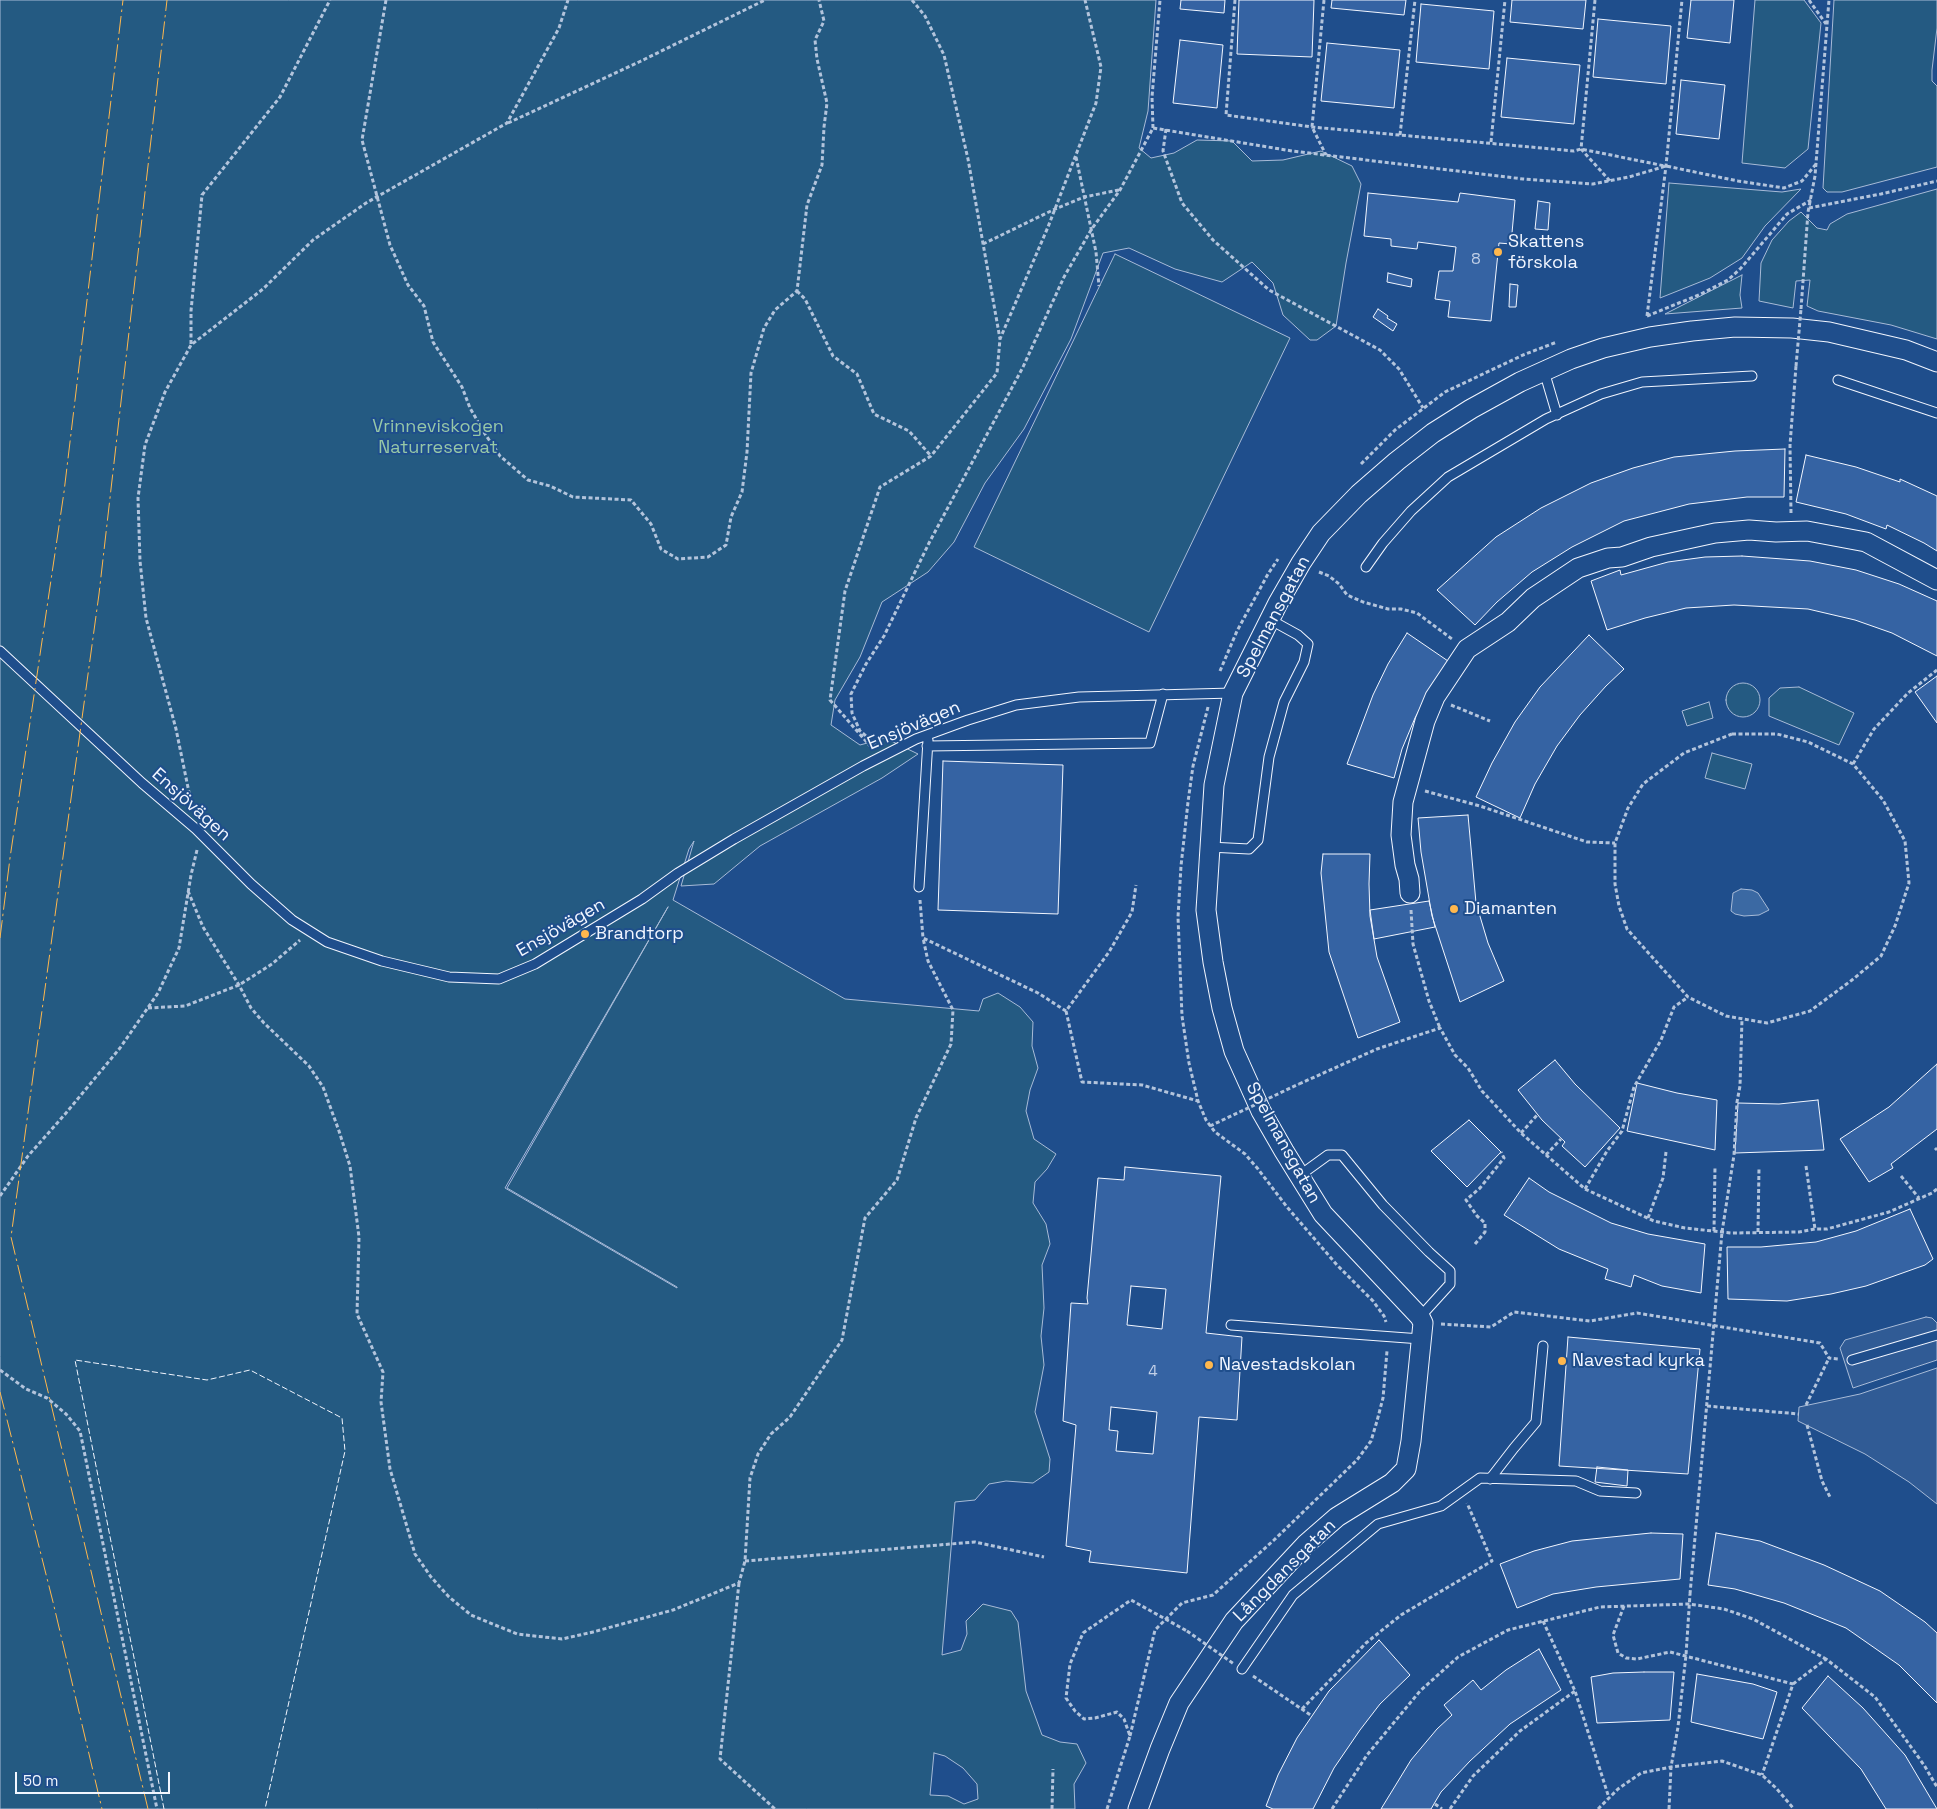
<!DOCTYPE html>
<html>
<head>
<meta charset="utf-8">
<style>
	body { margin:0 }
	#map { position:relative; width:1937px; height:1809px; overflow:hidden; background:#1f4e8c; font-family:"Space Grotesk",sans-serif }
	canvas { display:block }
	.scale { position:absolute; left:15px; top:1772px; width:155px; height:22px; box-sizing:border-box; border:2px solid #f2f6ff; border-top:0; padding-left:6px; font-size:15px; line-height:18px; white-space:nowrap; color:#f2f6ff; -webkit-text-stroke:4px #1f4e8c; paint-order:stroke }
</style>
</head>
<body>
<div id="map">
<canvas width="1937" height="1809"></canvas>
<div class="scale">50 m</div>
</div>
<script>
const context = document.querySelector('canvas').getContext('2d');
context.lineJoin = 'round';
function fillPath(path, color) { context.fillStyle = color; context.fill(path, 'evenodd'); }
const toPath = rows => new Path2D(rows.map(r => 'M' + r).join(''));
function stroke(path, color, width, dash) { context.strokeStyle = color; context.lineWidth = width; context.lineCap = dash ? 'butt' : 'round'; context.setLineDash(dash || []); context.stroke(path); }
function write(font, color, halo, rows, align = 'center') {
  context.font = font + ' "Space Grotesk",sans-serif'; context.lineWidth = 4; context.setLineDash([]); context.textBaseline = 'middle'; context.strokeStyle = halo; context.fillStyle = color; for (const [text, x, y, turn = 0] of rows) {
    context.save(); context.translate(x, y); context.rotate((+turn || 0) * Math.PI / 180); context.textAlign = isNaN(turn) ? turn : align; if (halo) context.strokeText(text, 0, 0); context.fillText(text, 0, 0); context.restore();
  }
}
const green = toPath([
	[0,0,1156,0,1148,111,1139,148,1151,158,1174,153,1197,140,1232,141,1252,161,1283,160,1321,151,1352,166,1361,184,1346,263,1336,326,1317,340,1310,340,1283,315,1273,283,1252,262,1222,282,1175,269,1129,248,1103,253,1071,339,1024,429,985,483,954,542,928,572,882,602,860,657,835,700,831,725,860,745,885,738,918,754,882,778,760,846,714,884,681,886,694,841,689,849,673,900,845,999,979,1011,983,999,998,993,1020,1007,1033,1022,1032,1046,1038,1068,1030,1090,1026,1111,1034,1139,1056,1154,1047,1169,1035,1182,1033,1203,1046,1224,1050,1244,1042,1265,1044,1308,1041,1336,1044,1365,1035,1412,1050,1459,1049,1472,1033,1483,1006,1481,989,1484,975,1500,955,1502,942,1655,961,1650,967,1634,966,1621,983,1604,1011,1611,1018,1622,1026,1691,1042,1735,1060,1742,1077,1744,1086,1763,1074,1784,1075,1809,0,1809,0,0],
	[668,907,507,1188,677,1287,677,1288,505,1188,668,907],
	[934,1753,945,1756,963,1768,977,1784,978,1799,964,1804,948,1796,930,1795,934,1753],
	[1755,0,1804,0,1821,23,1808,149,1785,168,1742,163,1755,0],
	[1834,0,1937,0,1937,28,1932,70,1932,81,1937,86,1937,167,1842,192,1827,192,1823,188,1834,0],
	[1669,183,1782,192,1801,189,1765,226,1742,258,1710,278,1660,298,1669,183],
	[1937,189,1937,339,1891,325,1818,311,1807,306,1810,280,1796,281,1793,308,1759,301,1761,263,1772,240,1789,221,1801,212,1817,228,1827,230,1830,224,1847,214,1937,189],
	[1115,254,1290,338,1149,632,974,547,1115,254],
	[1742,275,1740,295,1742,308,1665,314,1742,275],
	'1726 700a17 17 0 1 1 34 0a17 17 0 1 1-34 0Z',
	[1799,687,1854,713,1839,745,1769,716,1769,698,1780,688,1799,687],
	[1709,702,1713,718,1687,726,1682,711,1709,702],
	[1712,753,1752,764,1745,789,1705,778,1712,753]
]);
fillPath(green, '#245a82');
stroke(green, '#a8bbd7', 1);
const parking = toPath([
	[1926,1317,1932,1318,1937,1323,1937,1360,1853,1388,1840,1348,1845,1340,1926,1317],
	[1937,1368,1937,1504,1909,1482,1865,1454,1798,1421,1799,1407,1860,1394,1937,1368]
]);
fillPath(parking, '#305b95');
stroke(parking, '#a8bbd7', 1);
const water = toPath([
	[1741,889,1752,890,1758,893,1769,910,1759,915,1744,916,1735,914,1731,911,1733,893,1741,889]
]);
fillPath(water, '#3b69a3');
stroke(water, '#a8bbd7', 1);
const building = toPath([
	[1181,0,1225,0,1224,13,1180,9,1181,0],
	[1239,0,1314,0,1312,57,1237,54,1239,0],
	[1332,0,1406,0,1404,15,1331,8,1332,0],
	[1512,0,1586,0,1583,29,1510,22,1512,0],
	[1691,0,1734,0,1730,43,1687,38,1691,0],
	[1421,4,1494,11,1489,69,1416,62,1421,4],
	[1598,19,1671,26,1666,84,1593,77,1598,19],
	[1180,40,1223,45,1217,108,1173,103,1180,40],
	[1327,43,1400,50,1394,108,1321,101,1327,43],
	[1507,58,1580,65,1574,124,1501,117,1507,58],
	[1681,80,1725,85,1719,139,1676,134,1681,80],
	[1368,193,1458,202,1460,193,1515,200,1511,244,1499,243,1491,321,1448,317,1450,301,1435,299,1439,271,1453,271,1456,247,1418,242,1417,249,1391,246,1391,239,1364,236,1368,193],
	[1538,201,1550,203,1548,230,1535,229,1538,201],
	[1388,273,1412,279,1411,287,1387,282,1388,273],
	[1510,284,1518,285,1516,307,1509,307,1510,284],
	[1378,309,1388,316,1387,318,1397,324,1393,331,1373,317,1378,309],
	[1785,449,1784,497,1747,497,1689,504,1624,521,1572,547,1532,572,1497,602,1475,625,1437,590,1496,537,1541,508,1591,483,1633,468,1674,457,1735,451,1785,449],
	[1806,455,1856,467,1900,482,1900,479,1937,496,1937,551,1924,543,1887,525,1886,529,1846,514,1796,502,1806,455],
	[1742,556,1810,561,1856,570,1899,584,1937,601,1937,656,1892,633,1855,620,1808,609,1734,605,1686,608,1645,618,1607,630,1591,581,1620,570,1621,575,1668,562,1705,557,1742,556],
	[1407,633,1448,661,1429,691,1415,718,1402,749,1394,778,1347,764,1373,695,1388,664,1407,633],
	[1589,635,1624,669,1606,686,1580,715,1557,746,1535,784,1520,818,1476,797,1492,763,1515,722,1540,687,1589,635],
	[1937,676,1937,723,1915,692,1937,676],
	[943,761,1063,765,1058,914,938,910,943,761],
	[1468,815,1476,903,1488,943,1504,981,1460,1002,1432,916,1421,852,1418,818,1468,815],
	[1323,854,1370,854,1369,884,1370,916,1377,957,1400,1022,1358,1038,1329,952,1321,873,1323,854],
	[1429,901,1435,927,1374,939,1370,910,1429,901],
	[1555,1060,1575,1084,1620,1128,1585,1167,1562,1146,1565,1142,1542,1120,1518,1090,1555,1060],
	[1937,1064,1937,1129,1891,1164,1893,1168,1869,1182,1840,1139,1889,1107,1937,1064],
	[1637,1083,1677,1093,1717,1100,1715,1150,1627,1131,1637,1083],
	[1818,1100,1824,1150,1735,1153,1738,1103,1779,1104,1818,1100],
	[1469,1120,1501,1152,1467,1187,1431,1151,1469,1120],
	[1125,1167,1221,1176,1206,1333,1242,1337,1237,1420,1199,1417,1187,1573,1089,1562,1091,1551,1066,1546,1076,1425,1063,1421,1071,1303,1088,1304,1087,1298,1098,1178,1124,1180,1125,1167],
	[1131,1286,1166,1289,1162,1329,1127,1325,1131,1286],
	[1111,1407,1157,1412,1153,1454,1116,1451,1118,1431,1109,1430,1111,1407],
	[1529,1178,1549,1192,1611,1223,1648,1234,1705,1244,1701,1293,1662,1286,1634,1275,1631,1287,1605,1279,1608,1269,1559,1249,1504,1215,1529,1178],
	[1910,1209,1933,1259,1925,1265,1866,1286,1831,1294,1787,1301,1728,1299,1727,1247,1761,1247,1816,1242,1856,1231,1910,1209],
	[1568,1337,1700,1349,1688,1474,1559,1466,1568,1337],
	[1597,1467,1628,1470,1627,1486,1595,1482,1597,1467],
	[1651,1533,1683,1534,1680,1579,1596,1587,1553,1594,1517,1608,1500,1564,1534,1551,1572,1541,1651,1533],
	[1716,1533,1760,1541,1824,1565,1880,1591,1925,1622,1937,1633,1937,1703,1899,1665,1846,1628,1784,1603,1735,1589,1708,1585,1716,1533],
	[1379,1640,1410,1675,1380,1704,1360,1730,1334,1768,1313,1809,1273,1809,1266,1806,1278,1775,1297,1738,1329,1691,1379,1640],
	[1539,1649,1561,1690,1510,1724,1470,1761,1441,1792,1431,1809,1381,1809,1411,1760,1437,1729,1452,1715,1444,1705,1473,1680,1481,1690,1506,1670,1539,1649],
	[1644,1672,1674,1672,1670,1720,1597,1723,1591,1677,1613,1673,1644,1672],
	[1697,1674,1753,1684,1777,1692,1763,1739,1691,1722,1697,1674],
	[1828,1676,1863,1708,1905,1755,1937,1809,1886,1809,1861,1769,1802,1708,1828,1676]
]);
fillPath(building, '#3563a3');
stroke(building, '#f2f6ff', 1);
const lane = toPath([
	[1544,371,1557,415],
	[1838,380,1937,413],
	[1366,567,1383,543,1411,511,1448,477,1546,419,1601,394,1642,382,1752,376],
	[0,651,142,783,196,829,251,884,292,920,327,942,382,961,449,977,499,979,535,964,642,899,678,873,734,839,863,766,916,739,968,720,1016,705,1079,697,1233,693],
	[927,746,1150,743,1163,694],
	[1209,847,1249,849,1258,840,1269,757,1284,702,1304,662,1308,644,1298,635,1269,619],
	[919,887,928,740],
	[1299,1176,1328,1155,1342,1155,1383,1205,1429,1252,1450,1271,1450,1284,1420,1317],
	[1231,1325,1421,1339],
	[1852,1360,1937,1335],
	[1490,1479,1514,1448,1536,1422,1543,1346],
	[1242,1669,1293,1595,1378,1524,1441,1506,1480,1478,1576,1481,1600,1491,1636,1493]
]);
const street = toPath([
	[1410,893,1409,879,1405,865,1401,835,1403,802,1425,721,1435,697,1467,649,1508,622,1533,598,1578,568,1608,558,1622,557,1651,547,1715,533,1749,530,1776,532,1807,531,1866,542,1937,580],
	[1138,1809,1160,1749,1179,1703,1234,1621,1306,1544,1337,1517,1392,1483,1406,1469,1411,1441,1423,1323,1420,1317,1323,1214,1284,1151,1261,1111,1234,1051,1222,1008,1213,962,1206,910,1214,785,1233,693,1278,603,1301,563,1321,533,1359,494,1397,461,1433,433,1471,409,1520,382,1571,359,1603,348,1650,337,1692,331,1735,327,1792,328,1829,332,1906,350,1937,362]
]);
stroke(lane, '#f2f6ff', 11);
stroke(street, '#f2f6ff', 21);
stroke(toPath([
	[386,0,362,140,390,245,408,285,424,306,433,342,462,387,470,408,485,434,500,456,528,480,550,486,573,497,631,500,651,524,661,549,678,559,708,557,726,545,731,517,742,492,747,452,751,373,764,328,775,310,797,291,807,205,822,165,824,127,827,103,817,59,815,40,824,21,819,0],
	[912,0,925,16,944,55,968,159,1000,339],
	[1235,0,1226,115,1312,127,1574,151,1581,149,1665,166],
	[1324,0,1312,127,1326,155],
	[1595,0,1581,149,1610,181],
	[1809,0,1826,24],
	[508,123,639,62,765,0],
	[1153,128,1152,97,1160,0],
	[1166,129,1163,151,1182,203,1213,240,1269,290,1380,350,1399,369,1423,408],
	[1400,135,1415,0],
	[1491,142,1505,0],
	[1076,157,1096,252,1099,286],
	[1809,208,1881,194,1937,181],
	[983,244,1055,209,1084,197,1119,190],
	[797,291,805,299,833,356,857,374,874,414,909,431,931,456],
	[1801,309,1808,212,1815,176,1829,0],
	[1647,316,1701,294,1728,280,1741,268,1787,214,1811,200],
	[1647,316,1666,166,1682,0],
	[191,344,191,311,202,195,280,97,330,0],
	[1361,464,1395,430,1445,392,1523,355,1557,342],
	[1791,513,1790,445,1796,366],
	[1319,572,1329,576,1339,584,1347,595,1363,602,1388,609,1401,609,1417,613,1452,639],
	[1220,671,1237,631,1268,574,1278,559],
	[1451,705,1490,721],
	[1208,707,1193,766,1188,802,1181,866,1178,917,1182,1016,1189,1063,1198,1101,1206,1120,1215,1132,1245,1154,1258,1169,1287,1207,1337,1265,1373,1301,1384,1316,1386,1322],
	[1732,734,1777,734,1808,742,1853,764,1883,800,1905,841,1909,883,1895,926,1881,956,1852,980,1810,1011,1767,1023,1726,1016,1688,997,1627,929,1619,906,1615,884,1615,843,1628,808,1643,784,1684,753,1732,734],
	[876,744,860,731,852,713,851,694,866,664,884,636,929,543,1023,367,1064,277,1091,230,1120,190,1153,128,1292,151,1523,179,1593,184,1629,177,1666,166,1738,181,1784,188,1802,181,1816,164],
	[871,747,830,700,845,591,880,487,931,456,997,373,1000,339,1048,227,1096,103,1101,67,1085,0],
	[1853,764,1874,729,1908,693,1937,670],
	[1425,791,1480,806,1587,842,1615,843],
	[192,807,176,729,146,618,140,561,138,498,145,445,165,392,191,345,263,289,313,240,366,203,507,123,559,28,568,0],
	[188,891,203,927,239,985,251,1008,264,1023,309,1066,323,1087,339,1131,350,1166,359,1237,357,1314,383,1372,381,1402,390,1469,415,1554,431,1577,449,1597,471,1615,517,1634,562,1639,593,1632,673,1610,739,1583,745,1561,750,1478,758,1454,771,1434,790,1417,842,1340,865,1218,897,1180,916,1118,951,1044,953,1010,928,961,923,938],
	[920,900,923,938,1038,993,1066,1011,1109,952,1132,912,1136,885],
	[1411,910,1413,944,1429,1001,1440,1028],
	[148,1008,185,1006,239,985,272,964,300,940],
	[1066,1011,1082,1082,1142,1085,1198,1101],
	[1299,1084,1377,1049,1440,1028,1455,1055,1468,1068,1482,1091,1521,1133,1585,1189,1654,1221,1685,1228,1731,1233,1799,1232,1815,1229,1827,1229,1889,1212,1932,1193,1937,1189],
	[1521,1133,1538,1114],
	[1935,1148,1937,1150],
	[1546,1155,1561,1139],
	[1806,1166,1815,1229],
	[1901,1176,1919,1198],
	[1585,1189,1607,1151,1622,1131,1634,1087,1661,1040,1674,1007,1688,997],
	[0,1196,28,1156,66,1113,120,1048,158,993,179,948,191,875,197,850],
	[1648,1218,1663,1178,1666,1152],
	[1714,1231,1715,1166],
	[1722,1232,1734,1155,1737,1102,1740,1086,1742,1019],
	[1758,1232,1759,1167],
	[1475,1244,1485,1232,1485,1223,1477,1216,1466,1200,1480,1188,1504,1158,1501,1152],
	[1441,1324,1491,1327,1514,1312,1590,1321,1637,1313,1820,1343,1829,1358,1838,1359],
	[0,1370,26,1389,47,1398,66,1414,80,1431,157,1809],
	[1806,1405,1829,1358],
	[1707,1406,1799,1414],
	[1807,1425,1822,1481,1830,1497],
	[745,1561,975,1542,1044,1557],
	[739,1583,720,1759,775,1809],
	[1624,1606,1613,1635,1618,1653,1626,1658,1637,1659,1670,1652,1793,1684,1762,1775],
	[1543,1621,1575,1691,1609,1798],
	[1253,1676,1312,1716],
	[1793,1684,1826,1659,1875,1697,1924,1765,1937,1787],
	[1302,1709,1366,1643,1401,1615,1492,1561,1467,1503],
	[1130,1736,1155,1630,1182,1603,1213,1595,1274,1540,1357,1460,1371,1441,1377,1421,1383,1398,1387,1351],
	[1435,1804,1442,1809],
	[1052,1809,1053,1769],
	[1107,1809,1130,1736,1124,1719,1117,1712,1095,1718,1084,1719,1075,1711,1066,1698,1070,1664,1083,1633,1131,1600,1187,1631],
	[1332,1809,1367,1755,1420,1691,1458,1657,1508,1630,1600,1607,1689,1604,1724,1609,1753,1619,1826,1659],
	[1450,1809,1473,1776,1520,1731,1575,1691],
	[1598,1809,1618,1789,1641,1773,1671,1767,1722,1761,1762,1775,1776,1788,1794,1809],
	[1669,1809,1671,1767,1678,1727,1686,1655,1690,1594]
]), '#b3c4dc', 3, [4, 2.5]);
stroke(lane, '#1f4e8c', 9);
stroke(street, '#1f4e8c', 19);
stroke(toPath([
	[1796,366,1801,309],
	[1210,1126,1299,1084],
	[1690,1594,1722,1232],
	[1187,1631,1234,1664]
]), '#b3c4dc', 3, [4, 2.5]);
stroke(toPath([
	[164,1809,75,1360,207,1380,250,1370,342,1418,345,1451,265,1809]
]), '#f2f6ff', 1, [6, 2.5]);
stroke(toPath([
	[0,938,10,858,64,492,123,0],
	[0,1392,53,1602,102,1809],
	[148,1809,11,1237,99,594,167,0]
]), '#ffb74d', 1, [18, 4, 2.5, 4]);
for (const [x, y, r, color] of [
	[1498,252,5,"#ffb74d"],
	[1454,909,5,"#ffb74d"],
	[585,934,5,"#ffb74d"],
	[1562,1361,5,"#ffb74d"],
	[1209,1365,5,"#ffb74d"]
]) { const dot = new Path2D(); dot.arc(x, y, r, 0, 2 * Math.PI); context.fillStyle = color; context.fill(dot); stroke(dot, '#1f4e8c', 2); }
write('15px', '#c3d1e8', null, [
	["8",1476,260],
	["4",1153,1372]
]);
write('18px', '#f2f6ff', '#1f4e8c', [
	["Skattens",1508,242],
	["förskola",1508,263],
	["Diamanten",1464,909],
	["Brandtorp",595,934],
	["Navestad kyrka",1572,1361],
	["Navestadskolan",1219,1365]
], 'left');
write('18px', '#97c8a6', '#1f4e8c', [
	["Vrinneviskogen",438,427],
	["Naturreservat",438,448]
]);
write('18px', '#f2f6ff', '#1f4e8c', [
	["Spelmansgatan",1274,617,-62],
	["Ensjövägen",914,726,-23],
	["Ensjövägen",191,805,42],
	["Ensjövägen",561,928,-30],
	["Spelmansgatan",1283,1143,61],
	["Långdansgatan",1285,1571,-45]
]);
</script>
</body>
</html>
